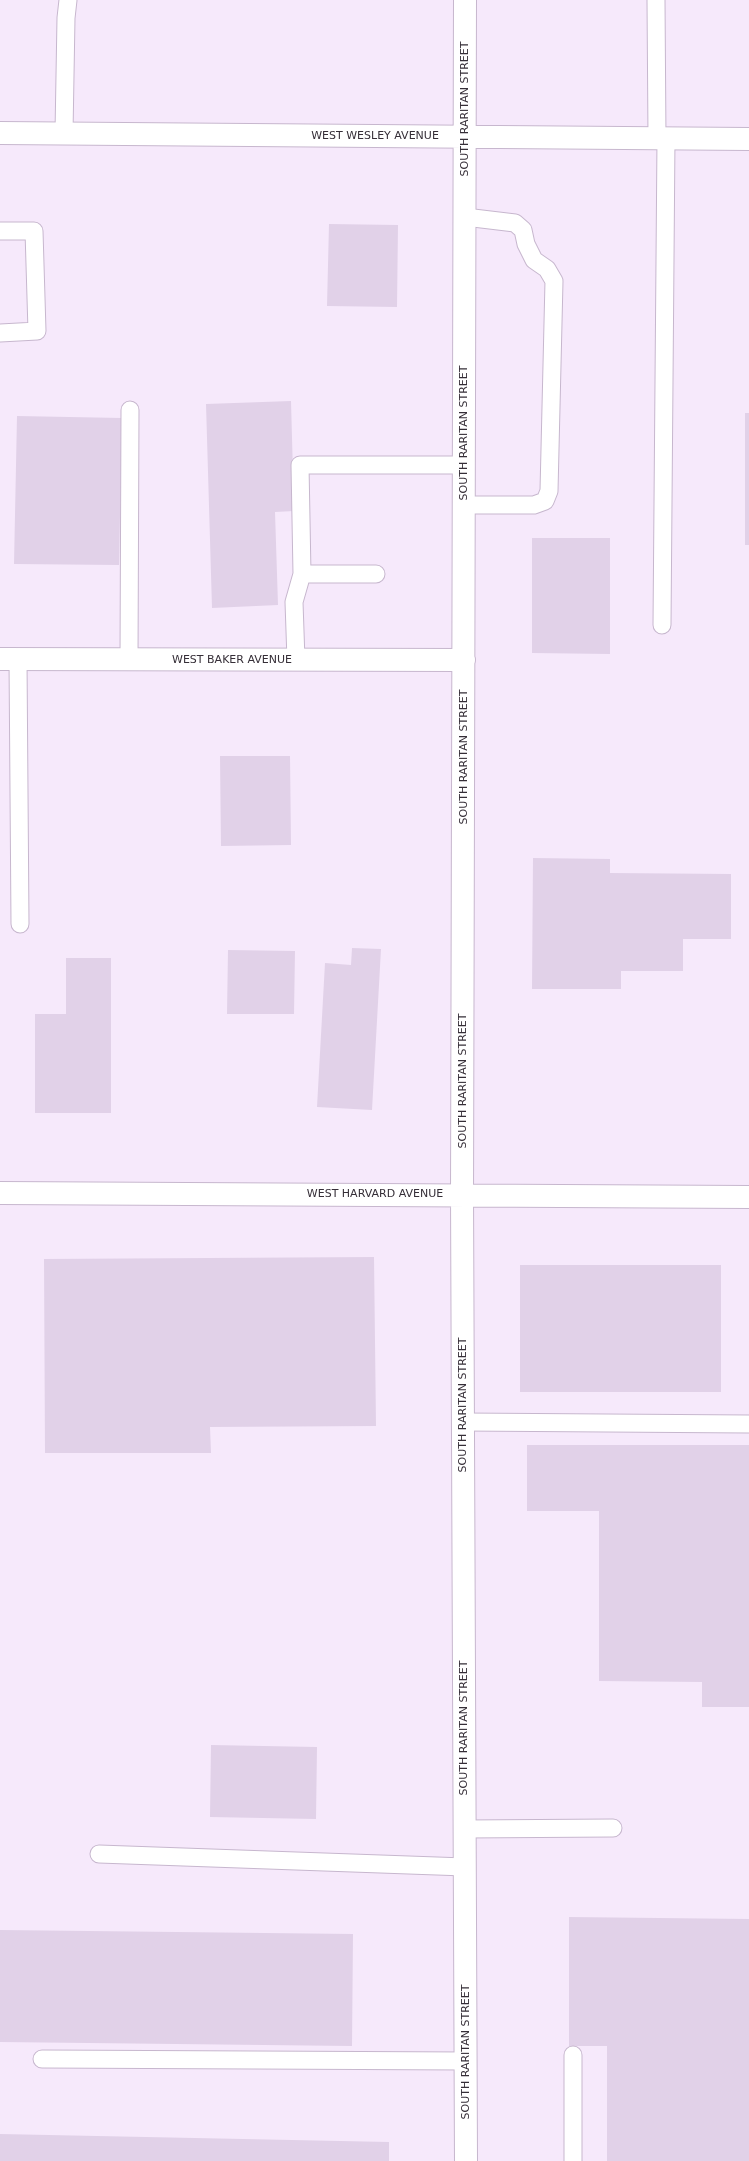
<!DOCTYPE html>
<html>
<head>
<meta charset="utf-8">
<style>
	body { margin:0 }
	canvas { display:block; background:#faf7fc }
</style>
</head>
<body>
<canvas width="749" height="2161"></canvas>
<script>
const context = document.querySelector('canvas').getContext('2d');
context.lineJoin = 'round';
function fillPath(path, color) { context.fillStyle = color; context.fill(path, 'evenodd'); }
const toPath = rows => new Path2D(rows.map(r => 'M' + r).join(''));
function stroke(path, color, width, dash) { context.strokeStyle = color; context.lineWidth = width; context.lineCap = dash ? 'butt' : 'round'; context.setLineDash(dash || []); context.stroke(path); }
function write(font, color, halo, rows, align = 'center') {
  context.font = font + ' "DejaVu Sans",sans-serif'; context.lineWidth = 3; context.setLineDash([]); context.textBaseline = 'middle'; context.strokeStyle = halo; context.fillStyle = color; for (const [text, x, y, turn = 0] of rows) {
    context.save(); context.translate(x, y); context.rotate((+turn || 0) * Math.PI / 180); context.textAlign = isNaN(turn) ? turn : align; if (halo) context.strokeText(text, 0, 0); context.fillText(text, 0, 0); context.restore();
  }
}
fillPath(toPath([
	[0,0,749,0,749,2161,0,2161]
]), '#f6e9fb');
fillPath(toPath([
	[329,224,398,225,397,307,327,306],
	[291,401,294,511,275,512,278,605,212,608,206,404],
	[745,413,749,413,749,545,745,545],
	[17,416,122,418,119,565,14,564],
	[532,538,610,538,610,654,532,653],
	[220,756,290,756,291,845,221,846],
	[533,858,610,859,610,873,731,874,731,939,683,939,683,971,621,971,621,989,532,989],
	[352,948,381,949,372,1110,317,1107,325,963,351,965],
	[228,950,295,951,294,1014,227,1014],
	[66,958,111,958,111,1113,35,1113,35,1014,66,1014],
	[374,1257,376,1426,210,1427,211,1453,45,1453,44,1259],
	[520,1265,721,1265,721,1392,520,1392],
	[527,1445,749,1445,749,1707,702,1707,702,1682,599,1681,599,1511,527,1511],
	[211,1745,317,1747,316,1819,210,1817],
	[569,1917,749,1919,749,2161,607,2161,607,2046,569,2046],
	[0,1930,353,1934,352,2046,0,2042],
	[0,2134,389,2142,389,2161,0,2161]
]), '#e1d1e8');
const lane = toPath([
	[656,0,657,138],
	[64,133,66,18,68,0],
	[0,231,34,231,37,331,0,333],
	[464,505,534,505,545,501,549,491,554,281,547,269,534,260,526,244,523,230,515,223,465,217],
	[302,574,376,574],
	[662,625,666,138],
	[18,659,20,924],
	[129,660,130,410],
	[296,660,294,602,302,574,300,465,464,465],
	[463,1422,749,1424],
	[465,1829,613,1828],
	[99,1854,465,1867],
	[573,2055,573,2161],
	[42,2059,466,2061]
]);
const street = toPath([
	[465,0,462,1194,466,2161],
	[0,133,749,139],
	[0,659,464,660],
	[0,1193,749,1197]
]);
stroke(lane, '#c7b7ce', 19);
stroke(street, '#c7b7ce', 24);
stroke(lane, '#fff', 17);
stroke(street, '#fff', 22);
write('11px', '#352e37', '#fff', [
	["SOUTH RARITAN STREET",465,109,-90],
	["WEST WESLEY AVENUE",375,136],
	["SOUTH RARITAN STREET",464,433,-90],
	["WEST BAKER AVENUE",232,660],
	["SOUTH RARITAN STREET",464,757,-90],
	["SOUTH RARITAN STREET",463,1081,-90],
	["WEST HARVARD AVENUE",375,1194],
	["SOUTH RARITAN STREET",463,1405,-90],
	["SOUTH RARITAN STREET",464,1728,-90],
	["SOUTH RARITAN STREET",466,2052,-90]
]);
</script>
</body>
</html>
